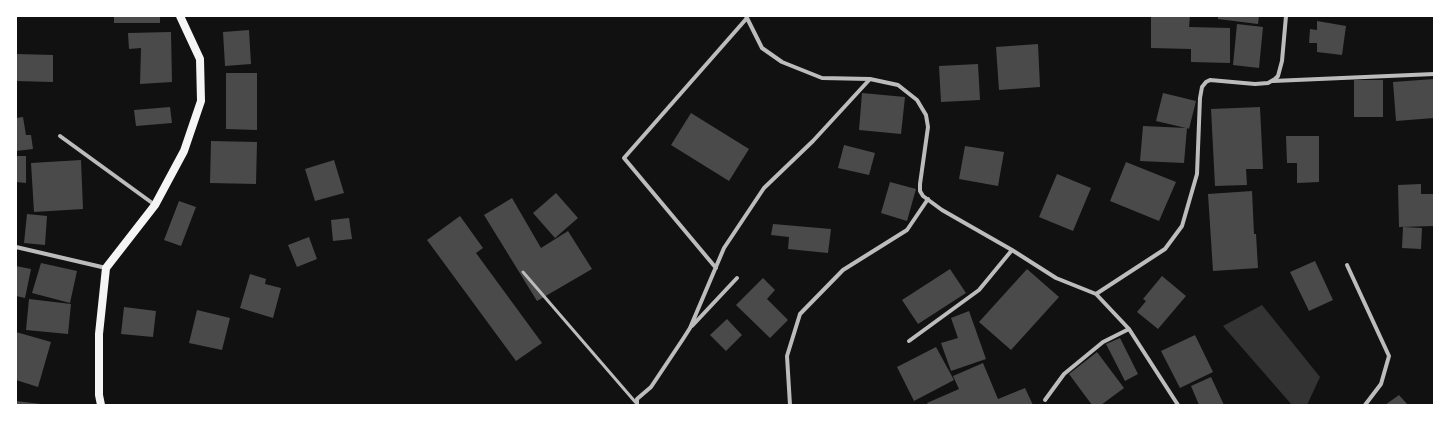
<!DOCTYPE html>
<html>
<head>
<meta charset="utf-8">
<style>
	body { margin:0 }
	#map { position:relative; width:1450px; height:421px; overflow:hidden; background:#111; font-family:"Roboto Condensed",sans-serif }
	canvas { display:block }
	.frame { position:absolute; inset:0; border:17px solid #fff; pointer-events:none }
</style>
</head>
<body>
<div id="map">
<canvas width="1450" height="421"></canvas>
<div class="frame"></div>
</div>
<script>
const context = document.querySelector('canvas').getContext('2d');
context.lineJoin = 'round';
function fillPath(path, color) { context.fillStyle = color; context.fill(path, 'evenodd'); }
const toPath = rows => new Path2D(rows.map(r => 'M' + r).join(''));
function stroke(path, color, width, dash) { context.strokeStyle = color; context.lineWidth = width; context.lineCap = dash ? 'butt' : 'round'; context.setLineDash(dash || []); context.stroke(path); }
fillPath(toPath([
	[1262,305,1320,377,1307,405,1292,405,1223,326]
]), '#333');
fillPath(toPath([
	[114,16,160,16,160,23,114,23],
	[1151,16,1190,16,1189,27,1230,28,1230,63,1191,62,1191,49,1151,48],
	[1218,16,1259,16,1258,24,1218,19],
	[1317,21,1346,26,1342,55,1317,52,1317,43,1309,43,1310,29,1317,30],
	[1237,24,1263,27,1259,68,1233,65],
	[249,30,251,64,225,66,223,32],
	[171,32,172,82,140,84,141,48,129,49,128,33],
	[1038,44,1040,87,999,90,996,47],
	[16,54,53,55,53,82,16,81],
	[978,64,980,100,941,102,939,66],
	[226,73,257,73,257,130,226,129],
	[1434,79,1434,118,1396,121,1393,82],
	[1354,80,1383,80,1383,117,1354,117],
	[862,93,905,97,901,134,859,130],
	[1163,93,1196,101,1189,129,1187,128,1184,163,1140,161,1143,126,1186,128,1156,121],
	[170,107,172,123,136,126,134,110],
	[1260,107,1263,169,1246,169,1247,185,1215,186,1211,109],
	[691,113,749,149,729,181,671,145],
	[23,117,26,135,31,135,33,149,16,151,16,118],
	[1286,136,1319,136,1319,182,1297,183,1297,163,1287,163],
	[211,141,257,142,256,184,210,183],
	[844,145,875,153,869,175,838,168],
	[965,146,1004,152,998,186,959,179],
	[16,156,26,156,26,183,16,182],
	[81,160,83,209,34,212,31,163],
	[334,160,344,193,315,201,305,169],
	[1126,162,1176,182,1159,221,1110,201],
	[1057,174,1091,188,1073,231,1039,217],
	[890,182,916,189,907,221,881,213],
	[1421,184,1421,194,1434,194,1434,226,1399,227,1398,185],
	[1252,191,1254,234,1256,234,1258,268,1213,271,1208,194],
	[556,193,578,218,555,238,533,213],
	[512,198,541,248,568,231,592,269,537,301,484,215],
	[179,201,196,207,181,246,164,240],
	[27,214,47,216,45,245,24,243],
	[460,216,483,248,476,253,542,343,516,361,427,240],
	[349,218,352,239,333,241,331,220],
	[773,224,831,229,828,253,788,249,789,237,771,235],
	[1403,227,1422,228,1421,249,1402,248],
	[309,237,317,259,297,267,288,245],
	[1315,261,1333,300,1309,311,1290,272],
	[41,263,77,271,70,303,32,293],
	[16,266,31,269,25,298,16,296],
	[950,269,966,293,918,324,902,300],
	[1027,269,1059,297,1011,350,979,322],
	[250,274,266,279,265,284,281,288,273,318,240,308],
	[1162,276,1186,296,1158,329,1137,312,1146,301,1143,299],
	[763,278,775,290,767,299,788,320,770,338,736,305],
	[29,299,71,304,68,334,26,330],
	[124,307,156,311,153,337,121,334],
	[197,310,230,318,222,350,189,343],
	[969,311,986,359,951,371,941,343,958,338,951,318],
	[727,319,742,335,726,351,710,335],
	[16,332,51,342,38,387,16,380],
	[1195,335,1213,372,1180,388,1161,351],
	[1120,338,1138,374,1125,381,1106,344],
	[936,347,954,380,914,401,897,367],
	[1097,352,1124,388,1101,405,1092,405,1069,374],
	[983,363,998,399,1025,388,1033,405,928,405,927,403,959,389,953,376],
	[1211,377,1224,405,1199,405,1191,386],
	[1399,395,1408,405,1385,405],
	[16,401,41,404,40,405,16,405]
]), '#4a4a4a');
stroke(toPath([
	[523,272,637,404]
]), '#bcbcbc', 3);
stroke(toPath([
	[746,16,762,48,782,62,822,78,870,79,898,85,917,100,926,115,928,127,920,184,920,191,923,196,942,210,1012,250,1056,278,1096,294,1129,329,1178,405],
	[1273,81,1434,74],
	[60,136,155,205],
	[16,247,106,268],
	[1347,265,1389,356,1381,384,1365,405],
	[716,268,624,158,747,18],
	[1096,294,1165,249,1182,226,1197,174,1200,98,1202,87,1206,82,1210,80,1255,84,1268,83,1275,79,1278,76,1282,61,1286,16],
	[692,326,737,278],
	[909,341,979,290,1012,250],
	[1045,400,1064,374,1103,342,1129,329],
	[637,405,637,399,651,387,683,339,690,328,724,248,764,188,813,141,870,79],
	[790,405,787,356,800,314,843,270,907,230,928,199]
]), '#bcbcbc', 4);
stroke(toPath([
	[101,405,99,395,99,334,106,268,155,205,184,151,201,101,200,59,180,16]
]), '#f5f5f5', 8);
</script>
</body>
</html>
